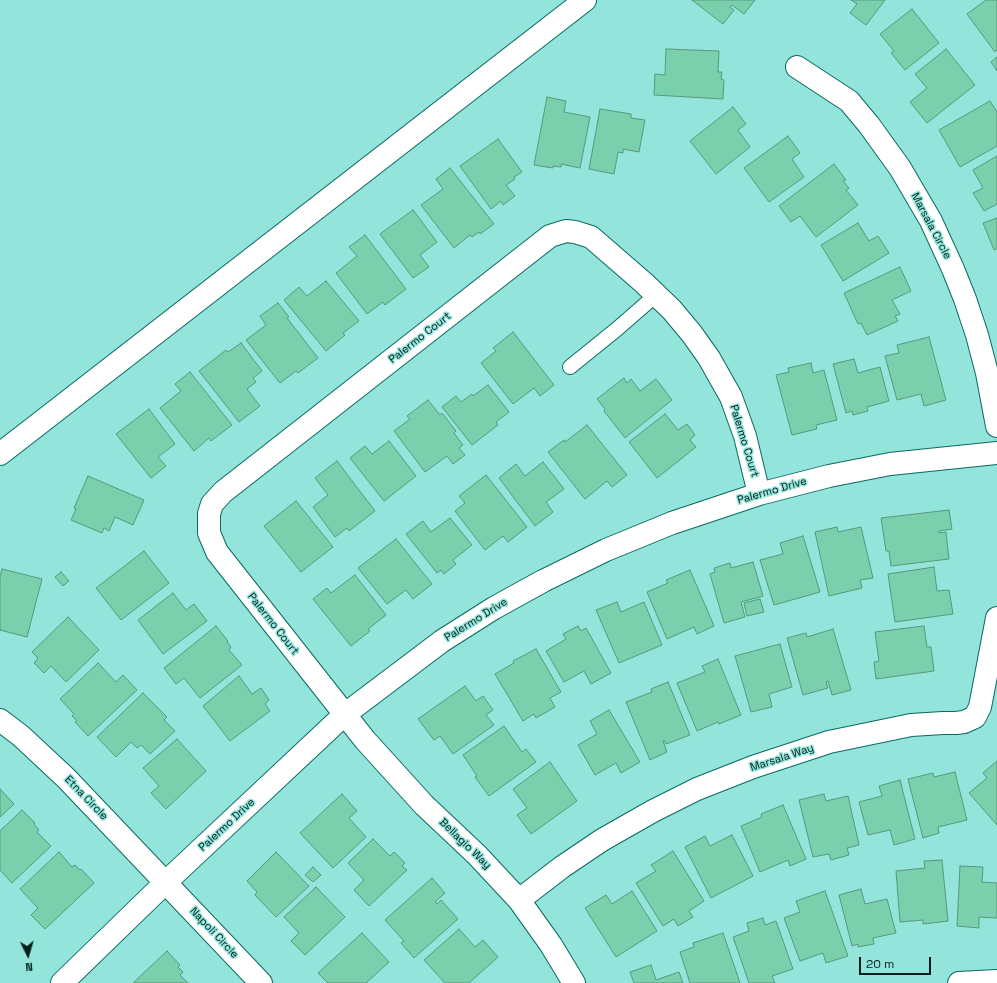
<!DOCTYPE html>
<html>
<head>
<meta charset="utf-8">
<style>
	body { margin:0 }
	#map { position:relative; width:997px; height:983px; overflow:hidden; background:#93e4da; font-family:"Space Grotesk",sans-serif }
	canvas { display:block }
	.north { position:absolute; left:8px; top:935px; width:40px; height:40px; -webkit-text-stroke:3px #93e4da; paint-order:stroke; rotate:175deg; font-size:11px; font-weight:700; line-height:16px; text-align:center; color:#001e1a }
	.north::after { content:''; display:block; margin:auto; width:14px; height:18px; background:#001e1a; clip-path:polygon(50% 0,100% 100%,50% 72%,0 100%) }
	.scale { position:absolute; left:859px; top:957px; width:72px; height:18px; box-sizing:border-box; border:2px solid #001e1a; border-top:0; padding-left:5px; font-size:12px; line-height:14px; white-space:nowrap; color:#001e1a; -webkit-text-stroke:3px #93e4da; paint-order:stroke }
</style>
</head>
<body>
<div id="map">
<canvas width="997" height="983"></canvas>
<div class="north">N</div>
<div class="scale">20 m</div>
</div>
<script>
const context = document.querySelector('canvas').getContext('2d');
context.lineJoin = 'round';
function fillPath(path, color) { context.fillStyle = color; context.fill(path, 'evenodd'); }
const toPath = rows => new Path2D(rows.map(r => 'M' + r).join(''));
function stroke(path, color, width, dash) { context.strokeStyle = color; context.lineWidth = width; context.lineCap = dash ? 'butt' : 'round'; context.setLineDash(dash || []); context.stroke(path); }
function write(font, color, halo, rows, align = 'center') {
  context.font = font + ' "Space Grotesk",sans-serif'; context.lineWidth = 3; context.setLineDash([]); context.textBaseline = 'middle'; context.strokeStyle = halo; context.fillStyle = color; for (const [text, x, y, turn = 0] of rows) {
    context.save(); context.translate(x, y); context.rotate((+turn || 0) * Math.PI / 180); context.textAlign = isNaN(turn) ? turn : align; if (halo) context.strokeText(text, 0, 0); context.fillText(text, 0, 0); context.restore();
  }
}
const building = toPath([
	[692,0,755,0,744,14,732,5,730,7,734,10,723,24,692,0],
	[851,0,885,0,866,25,850,13,857,4,851,0],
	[986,0,997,0,997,50,995,52,967,14,986,0],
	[912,9,939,43,905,70,891,53,894,51,880,34,912,9],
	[666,49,719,51,718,72,722,72,721,79,724,80,723,99,654,95,655,74,665,75,666,49],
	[946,49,975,85,927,123,910,102,927,88,915,74,946,49],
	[997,57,997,71,991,62,997,57],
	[547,97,566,101,564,112,590,117,580,168,561,164,561,167,553,166,553,168,534,165,547,97],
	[990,101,997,112,997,146,960,167,939,130,990,101],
	[733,107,746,124,738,130,750,147,716,174,690,141,733,107],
	[600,109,631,114,631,118,645,120,639,152,623,149,623,153,618,152,614,174,589,169,600,109],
	[788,136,800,153,792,159,804,177,769,202,744,168,788,136],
	[498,139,522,172,514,177,515,179,506,185,515,196,503,205,501,201,491,209,460,166,498,139],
	[997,156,997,204,984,211,973,193,983,188,973,170,997,156],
	[834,164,846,180,843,181,849,188,846,190,858,205,816,237,800,216,791,222,779,206,834,164],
	[450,168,494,224,480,234,479,232,472,237,470,235,454,248,421,205,443,189,436,179,450,168],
	[413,210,437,242,420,255,429,267,413,278,380,234,413,210],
	[997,218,997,249,994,250,983,223,997,218],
	[858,223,869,241,878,236,889,253,843,281,821,245,858,223],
	[365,235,406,289,385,305,383,302,367,314,336,273,357,256,349,247,365,235],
	[900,267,911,291,892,300,900,314,895,316,898,321,867,335,861,323,858,324,844,293,900,267],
	[326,281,359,321,343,333,345,335,326,351,284,300,299,287,307,296,326,281],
	[278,303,289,317,287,318,318,358,298,373,296,371,280,383,246,340,266,325,260,316,278,303],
	[513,332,554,385,540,396,534,388,513,404,481,363,496,351,493,348,513,332],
	[929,337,946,400,924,406,921,394,897,400,885,356,899,353,897,345,929,337],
	[241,343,262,371,253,378,256,382,247,389,260,406,239,422,199,371,226,350,228,352,241,343],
	[854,359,858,373,880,367,889,401,867,407,868,411,853,415,852,411,846,413,833,364,854,359],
	[811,363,813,373,824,370,837,420,816,425,817,429,792,435,776,375,789,372,788,368,811,363],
	[190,372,232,425,211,441,209,438,194,451,160,408,181,391,175,384,190,372],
	[624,378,627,383,631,379,640,391,656,379,672,400,625,438,604,411,605,409,597,399,624,378],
	[488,385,509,412,496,422,498,425,472,445,442,407,456,396,461,402,472,394,473,396,488,385],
	[428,400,440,415,442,413,456,431,454,433,463,445,459,448,465,455,453,464,447,456,425,472,394,431,410,419,407,416,428,400],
	[149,409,175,444,158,457,166,466,151,478,116,434,149,409],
	[665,414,678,430,687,424,695,435,690,440,696,447,657,478,629,442,665,414],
	[587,425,627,475,612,487,607,481,585,499,548,452,564,440,565,442,587,425],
	[389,441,416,476,384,501,350,458,365,446,372,454,389,441],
	[337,461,375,511,349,531,347,528,335,537,313,507,328,495,315,478,337,461],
	[543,462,564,489,546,502,553,512,535,526,499,478,516,464,525,476,543,462],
	[486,475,527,527,508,542,503,536,485,550,455,511,465,503,459,496,486,475],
	[88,476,144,500,133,525,115,517,109,531,104,528,102,533,71,520,76,509,74,508,88,476],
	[296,501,333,547,301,572,264,526,296,501],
	[949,510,952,529,939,531,939,533,946,532,949,559,891,566,889,551,886,551,881,518,949,510],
	[450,518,472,545,453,560,456,564,444,574,441,570,437,573,406,534,423,521,431,532,450,518],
	[837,527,838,532,861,527,873,578,860,580,862,588,829,596,815,532,837,527],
	[803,536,820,592,774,605,760,560,783,554,780,543,803,536],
	[396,539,432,584,413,599,406,590,387,604,358,568,396,539],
	[144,551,169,583,121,620,96,588,144,551],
	[753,562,763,596,741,602,745,617,724,623,710,574,715,572,714,568,730,563,731,568,753,562],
	[934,567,937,591,949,590,953,614,895,622,888,574,934,567],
	[2,569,42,579,27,637,0,630,0,577,2,569],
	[690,570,714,626,697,634,694,627,667,639,647,592,668,583,666,580,690,570],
	[61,572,69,581,63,586,55,577,61,572],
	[355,575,386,615,368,629,370,631,351,646,313,599,327,588,331,593,355,575],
	[173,593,186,610,194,604,207,621,163,654,138,620,173,593],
	[760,599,764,612,747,616,744,603,760,599],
	[617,602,621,612,644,602,662,645,619,663,596,610,617,602],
	[68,617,99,650,66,682,51,666,44,673,34,663,38,658,32,652,68,617],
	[216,626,228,641,227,642,231,647,229,650,242,665,200,698,184,678,176,684,164,668,216,626],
	[578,626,581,631,586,628,611,673,591,684,584,671,564,682,546,651,566,639,563,634,578,626],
	[924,626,927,647,931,647,934,671,876,679,874,662,879,661,875,632,924,626],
	[833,629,851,690,832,695,828,681,826,682,828,688,803,695,787,638,806,633,807,637,833,629],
	[780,644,792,687,769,694,772,707,751,712,735,656,780,644],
	[536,649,561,692,550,698,555,707,536,718,534,714,523,721,495,674,514,663,513,661,536,649],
	[718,659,741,715,719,724,718,722,697,731,677,683,705,672,702,666,718,659],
	[98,663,116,682,123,675,137,690,88,736,75,722,77,721,72,716,74,714,60,699,98,663],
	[239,676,252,694,261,688,269,700,265,704,270,711,230,741,203,706,239,676],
	[668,682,690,735,666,744,665,741,663,741,667,752,650,760,626,702,652,692,651,689,668,682],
	[465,686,476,701,483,696,493,710,486,715,494,725,453,754,440,736,434,740,418,719,465,686],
	[143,693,167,717,164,720,175,731,150,754,141,745,137,748,131,742,116,757,97,737,143,693],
	[609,710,640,762,621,773,616,763,595,775,578,745,597,734,590,721,609,710],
	[504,726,522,752,526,749,536,762,489,796,475,777,477,776,463,755,504,726],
	[177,739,206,771,166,809,151,793,159,786,143,768,177,739],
	[997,761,997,825,969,793,987,778,983,773,997,761],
	[550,762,577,801,531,834,517,815,527,808,513,789,550,762],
	[955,772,967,820,938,827,939,833,923,838,908,779,933,773,934,777,955,772],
	[900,780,915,839,894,845,890,830,868,835,859,802,882,796,879,786,900,780],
	[0,789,14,804,0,817,0,789],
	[342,794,357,811,349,818,366,837,333,868,300,833,342,794],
	[824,794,826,801,848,796,859,845,847,848,849,855,831,860,829,854,813,857,799,800,824,794],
	[783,805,806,859,790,866,788,860,760,872,741,826,762,817,761,814,783,805],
	[22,810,35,823,34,824,39,830,37,832,51,846,12,883,0,870,0,831,22,810],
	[732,835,753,876,711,898,685,847,705,836,710,846,732,835],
	[373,839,390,856,394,852,405,863,402,866,407,870,369,906,354,890,364,880,348,863,373,839],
	[673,851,704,901,689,911,693,917,678,926,674,919,663,926,636,883,656,871,651,865,673,851],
	[59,852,72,867,75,865,80,870,81,869,94,883,45,929,31,915,38,908,20,889,59,852],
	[276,852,309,886,276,917,255,895,257,892,247,881,276,852],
	[942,860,948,921,923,924,923,920,900,922,896,871,925,868,924,861,942,860],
	[960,866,983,867,982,882,997,883,997,918,979,917,979,928,957,926,960,866],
	[313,867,321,875,313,882,305,875,313,867],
	[432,878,445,893,435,902,437,904,441,900,458,919,414,958,401,943,404,941,385,920,432,878],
	[316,887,345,917,305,955,291,941,299,933,284,917,316,887],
	[861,889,865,904,887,899,896,933,873,938,874,944,858,947,858,944,852,946,839,895,861,889],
	[632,891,657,931,616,957,585,908,606,895,612,904,632,891],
	[825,891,848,956,826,963,823,953,800,961,784,918,800,912,796,901,825,891],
	[763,918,765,925,776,921,793,969,772,976,775,983,749,983,733,937,749,931,747,923,763,918],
	[459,929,475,947,483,940,498,957,469,983,445,983,424,960,459,929],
	[362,933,389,962,366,983,328,983,318,973,362,933],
	[723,933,740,983,690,983,680,952,694,947,693,943,723,933],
	[167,951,180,965,178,967,183,972,180,975,188,983,133,983,167,951],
	[651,965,656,980,679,972,683,983,634,983,630,972,651,965]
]);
fillPath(building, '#7ad0ac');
stroke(building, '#56987d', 1);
const lane = toPath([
	[570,367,617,329,656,295]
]);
const street = toPath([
	[797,67,849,101,869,125,900,168,931,221,953,269,965,299,977,335,987,373,997,426],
	[0,454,585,0],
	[0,720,21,736,66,778,261,983],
	[519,900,562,867,602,840,653,811,697,789,753,767,829,742,911,725,943,723,956,723,964,722,975,717,980,707,997,618],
	[62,983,166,882,344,715,442,641,494,608,543,581,606,550,672,523,759,494,829,476,890,464,997,453],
	[574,983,551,945,519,900,477,855,424,805,365,740,217,552,209,533,209,514,212,504,223,492,550,236,566,231,575,232,591,237,644,283,672,310,692,334,709,358,731,397,745,436,759,494],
	[959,983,997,981]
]);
stroke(lane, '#096a62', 16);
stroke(street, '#096a62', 24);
stroke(lane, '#fff', 14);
stroke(street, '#fff', 22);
write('11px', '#001e1a', '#93e4da', [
	["Marsala Circle",931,226,62],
	["Palermo Court",420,338,-38],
	["Palermo Court",744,441,73],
	["Palermo Drive",772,491,-16],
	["Palermo Drive",476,620,-32],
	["Palermo Court",273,624,52],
	["Marsala Way",782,758,-18],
	["Etna Circle",86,798,46],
	["Palermo Drive",227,825,-43],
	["Bellagio Way",465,844,44],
	["Napoli Circle",214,933,47]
]);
</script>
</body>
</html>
